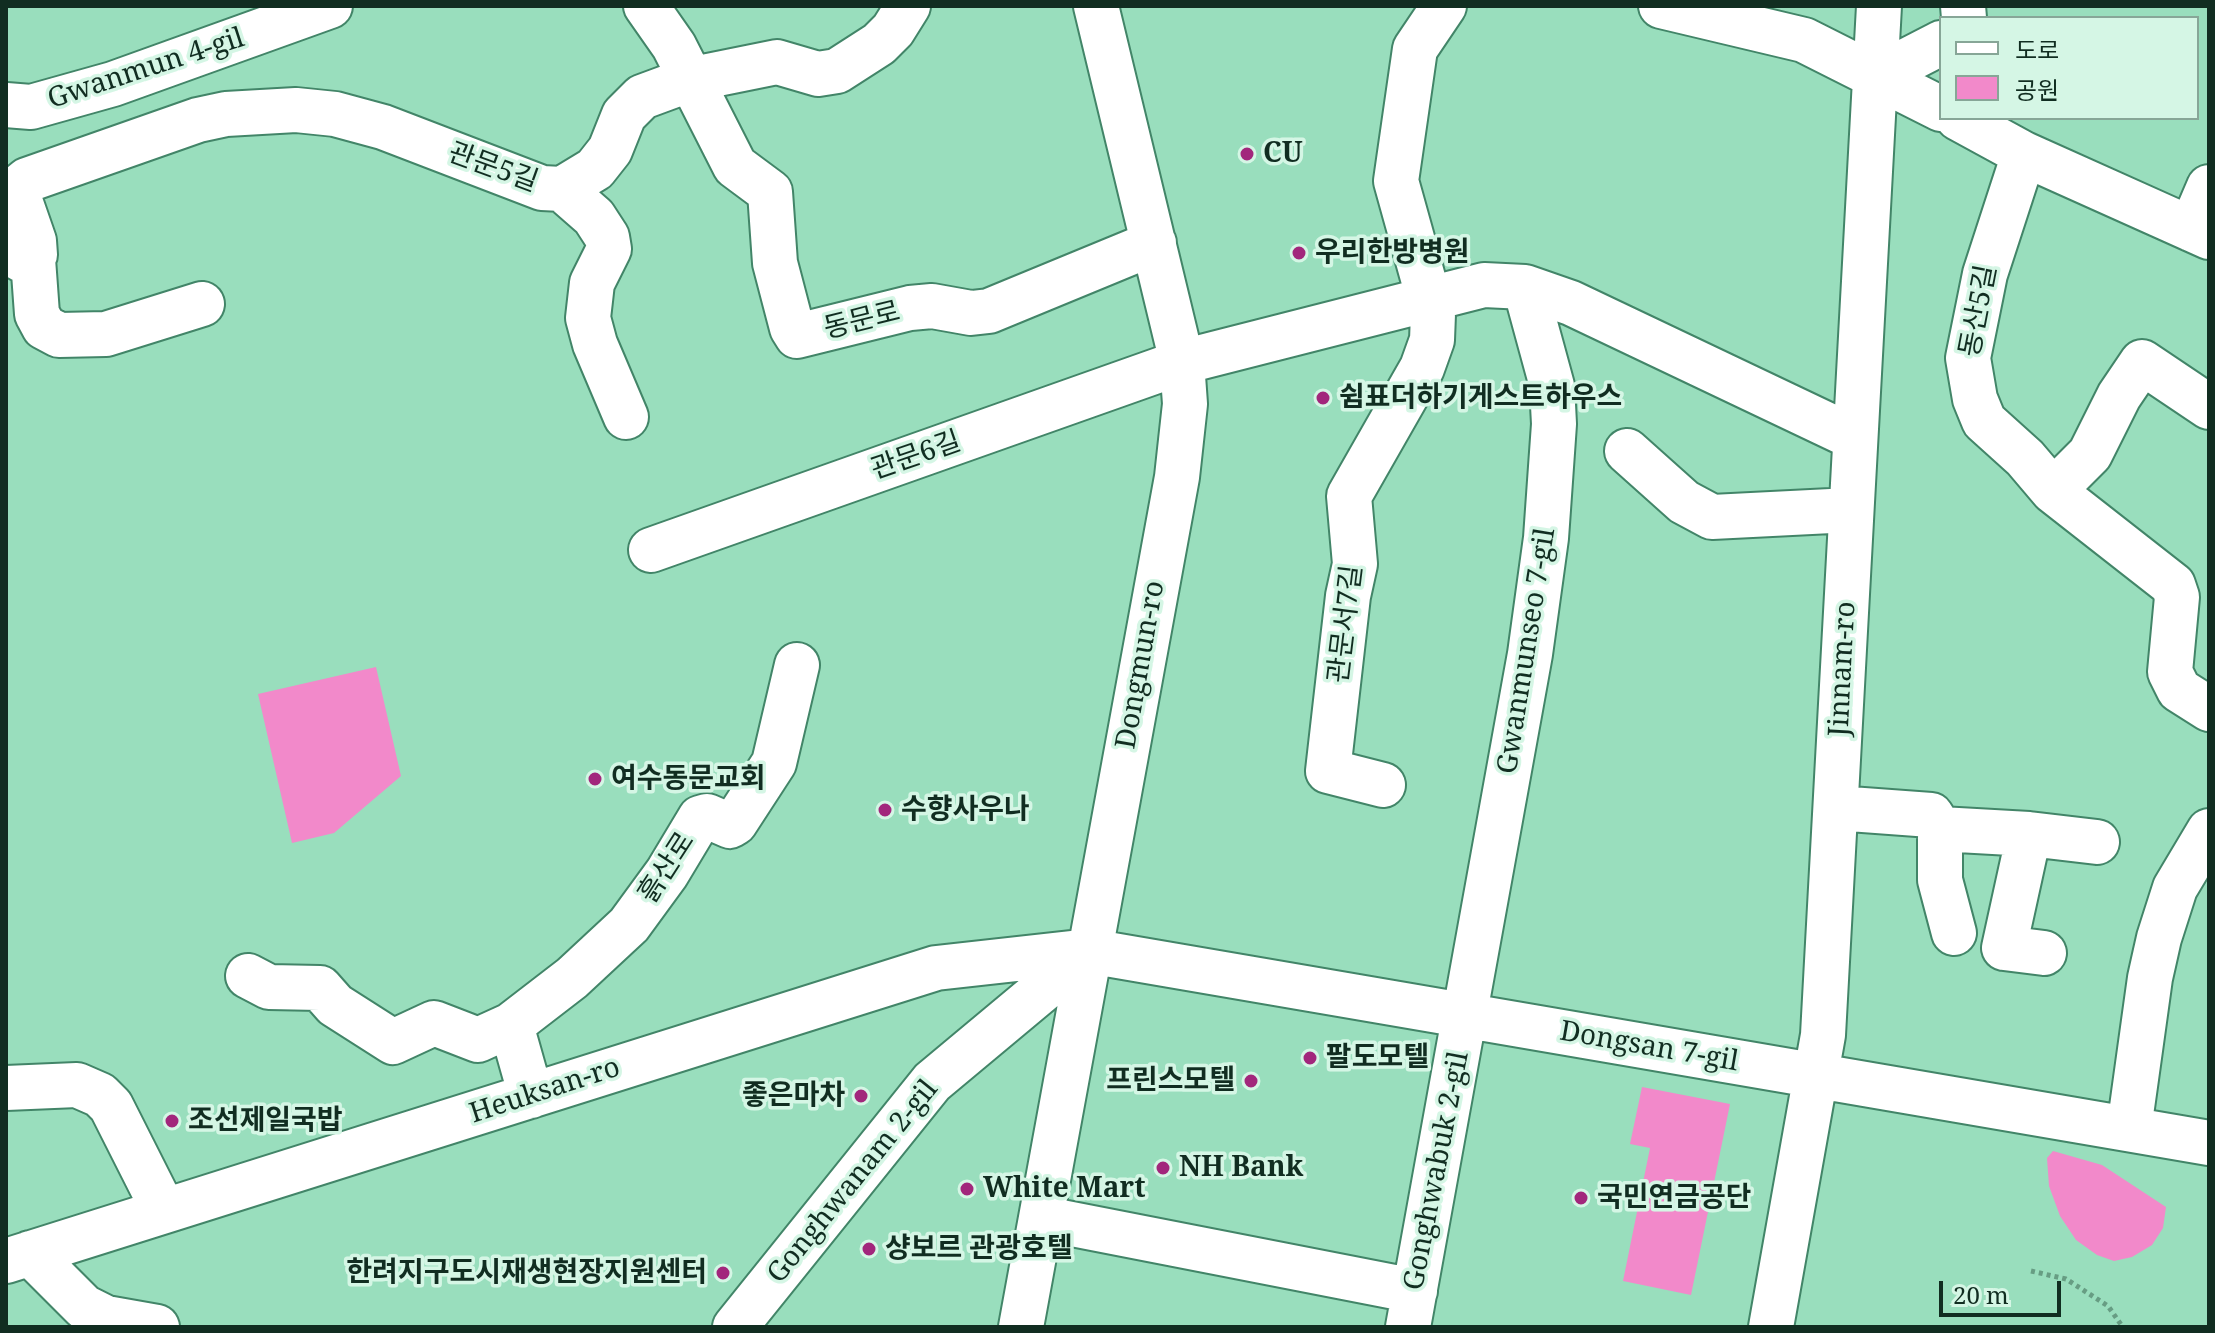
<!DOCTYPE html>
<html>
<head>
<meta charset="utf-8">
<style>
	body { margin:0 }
	#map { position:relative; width:2215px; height:1333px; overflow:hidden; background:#99debd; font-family:"Noto Serif","Noto Sans KR",serif }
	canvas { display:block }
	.frame { position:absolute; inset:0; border:8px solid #112d21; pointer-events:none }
	.legend { position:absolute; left:1939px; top:16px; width:260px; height:104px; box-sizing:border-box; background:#d5f6e5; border:2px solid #87a697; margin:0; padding:10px 14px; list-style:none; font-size:24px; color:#112d21 }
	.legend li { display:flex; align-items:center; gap:16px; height:40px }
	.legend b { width:40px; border:2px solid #87a697 }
	.scale { position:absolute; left:1939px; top:1281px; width:122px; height:36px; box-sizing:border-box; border:4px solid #112d21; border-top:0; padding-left:10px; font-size:24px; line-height:28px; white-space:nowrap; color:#112d21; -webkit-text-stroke:6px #d5f6e5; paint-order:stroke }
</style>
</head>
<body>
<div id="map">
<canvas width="2215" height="1333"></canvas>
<div class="frame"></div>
<ul class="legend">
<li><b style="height:10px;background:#fff"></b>도로</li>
<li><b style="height:22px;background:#f289ca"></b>공원</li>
</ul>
<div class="scale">20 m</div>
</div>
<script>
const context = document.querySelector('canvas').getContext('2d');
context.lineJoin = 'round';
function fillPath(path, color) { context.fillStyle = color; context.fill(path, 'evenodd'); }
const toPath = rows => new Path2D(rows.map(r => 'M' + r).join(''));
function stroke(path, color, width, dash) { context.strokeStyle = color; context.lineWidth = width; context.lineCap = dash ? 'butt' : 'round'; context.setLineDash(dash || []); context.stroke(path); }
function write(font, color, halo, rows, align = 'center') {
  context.font = font + ' "Noto Serif","Noto Sans KR",serif'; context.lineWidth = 7; context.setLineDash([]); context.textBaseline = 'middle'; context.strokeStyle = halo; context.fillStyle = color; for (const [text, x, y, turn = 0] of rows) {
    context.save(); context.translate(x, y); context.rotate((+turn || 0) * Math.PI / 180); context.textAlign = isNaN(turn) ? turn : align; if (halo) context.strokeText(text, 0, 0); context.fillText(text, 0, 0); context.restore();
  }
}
fillPath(toPath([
	[376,667,401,776,334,833,292,843,258,694],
	[1642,1087,1730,1104,1691,1295,1623,1281,1650,1148,1630,1144],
	[2053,1151,2102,1165,2166,1207,2163,1228,2152,1245,2132,1257,2114,1261,2097,1255,2076,1240,2060,1216,2049,1186,2047,1158]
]), '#f289ca');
const minor = toPath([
	[646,6,674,46,735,166,770,192,775,263,792,328,797,336,910,308,932,306,971,313,989,311,1154,243],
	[1661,6,1804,40,1941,109],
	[1963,6,1964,18],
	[1875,77,1941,43],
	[6,105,31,107,113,84,330,6],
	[1958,118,2024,154,2209,237],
	[2024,154,1985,274,1968,358,1975,399,1984,421,2025,458,2053,491,2090,454,2119,396,2142,362,2209,407],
	[562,189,594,217,607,237,609,249,592,283,588,318,595,344,626,417],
	[2191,229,2209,187],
	[6,251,24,261,35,255,34,241,16,189,27,180,198,120,226,114,296,110,335,114,383,127,542,188,562,189,595,169,610,150,624,115,642,97,688,80,777,62,818,74,837,71,879,44,893,30,908,6],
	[33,259,37,314,44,327,59,335,106,334,202,304],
	[1627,451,1684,502,1712,517,1851,510],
	[2053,491,2173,585,2177,597,2170,672,2179,690,2209,709],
	[651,550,1182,362,1484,285,1525,287,1571,303,1855,438],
	[1383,785,1328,771,1348,596,1355,564,1349,496,1422,368,1432,340,1433,314,1396,181,1415,49,1444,6],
	[1836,808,1931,815,1940,829,2029,834,2004,948,2044,953],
	[1940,829,1940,880,1954,933],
	[2029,834,2097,842],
	[248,976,269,987,320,988,335,1005,393,1042,434,1023,478,1040,511,1025,572,978,629,925,667,873,700,818,707,816,730,826,735,823,774,763,797,665],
	[511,1025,531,1096],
	[6,1088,77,1085,100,1095,111,1106,164,1211],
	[2129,1129,2150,978,2159,938,2175,888,2209,831],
	[1041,1218,1415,1291],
	[30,1253,84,1307,106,1318,157,1327],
	[6,1261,936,968,1089,951,2209,1143],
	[735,1327,932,1082,1089,951],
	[1021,1327,1177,477,1185,404,1182,362,1096,6],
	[1408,1327,1530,654,1546,538,1554,424,1552,386,1525,287],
	[1771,1327,1823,1035,1879,6]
]);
stroke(minor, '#428568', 48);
stroke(toPath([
	[2031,1271,2066,1279,2108,1306,2122,1326]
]), '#679d83', 5, [4, 4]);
stroke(minor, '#fff', 44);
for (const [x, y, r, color] of [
	[1247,154,8,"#a2277c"],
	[1299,253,8,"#a2277c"],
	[1323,398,8,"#a2277c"],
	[595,779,8,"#a2277c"],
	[885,810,8,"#a2277c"],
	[1310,1058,8,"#a2277c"],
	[1251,1081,8,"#a2277c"],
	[861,1096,8,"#a2277c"],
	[172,1121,8,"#a2277c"],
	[1163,1168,8,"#a2277c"],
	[967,1189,8,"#a2277c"],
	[1581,1198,8,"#a2277c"],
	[869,1249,8,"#a2277c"],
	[723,1273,8,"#a2277c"]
]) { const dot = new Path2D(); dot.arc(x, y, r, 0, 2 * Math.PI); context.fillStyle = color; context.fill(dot); stroke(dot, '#d5f6e5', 3); }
write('28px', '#112d21', '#d5f6e5', [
	["Gwanmun 4-gil",146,69,-18],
	["관문5길",493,168,20],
	["동산5길",1979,311,-79],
	["동문로",862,321,-14],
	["관문6길",916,456,-19],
	["관문서7길",1346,624,-83],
	["Gwanmunseo 7-gil",1527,651,-81],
	["Dongmun-ro",1141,665,-80],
	["Jinnam-ro",1843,669,-87],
	["흙산로",667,868,-57],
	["Dongsan 7-gil",1649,1047,10],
	["Heuksan-ro",545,1091,-18],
	["Gonghwabuk 2-gil",1437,1171,-79],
	["Gonghwanam 2-gil",853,1182,-51]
]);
write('bold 28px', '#112d21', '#d5f6e5', [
	["CU",1263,154],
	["우리한방병원",1315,253],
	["쉼표더하기게스트하우스",1339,398],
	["여수동문교회",611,779],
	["수향사우나",901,810],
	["팔도모텔",1326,1058],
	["프린스모텔",1235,1081,"right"],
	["좋은마차",845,1096,"right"],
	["조선제일국밥",188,1121],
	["NH Bank",1179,1168],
	["White Mart",983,1189],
	["국민연금공단",1597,1198],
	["샹보르 관광호텔",885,1249],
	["한려지구도시재생현장지원센터",707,1273,"right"]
], 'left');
</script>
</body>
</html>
